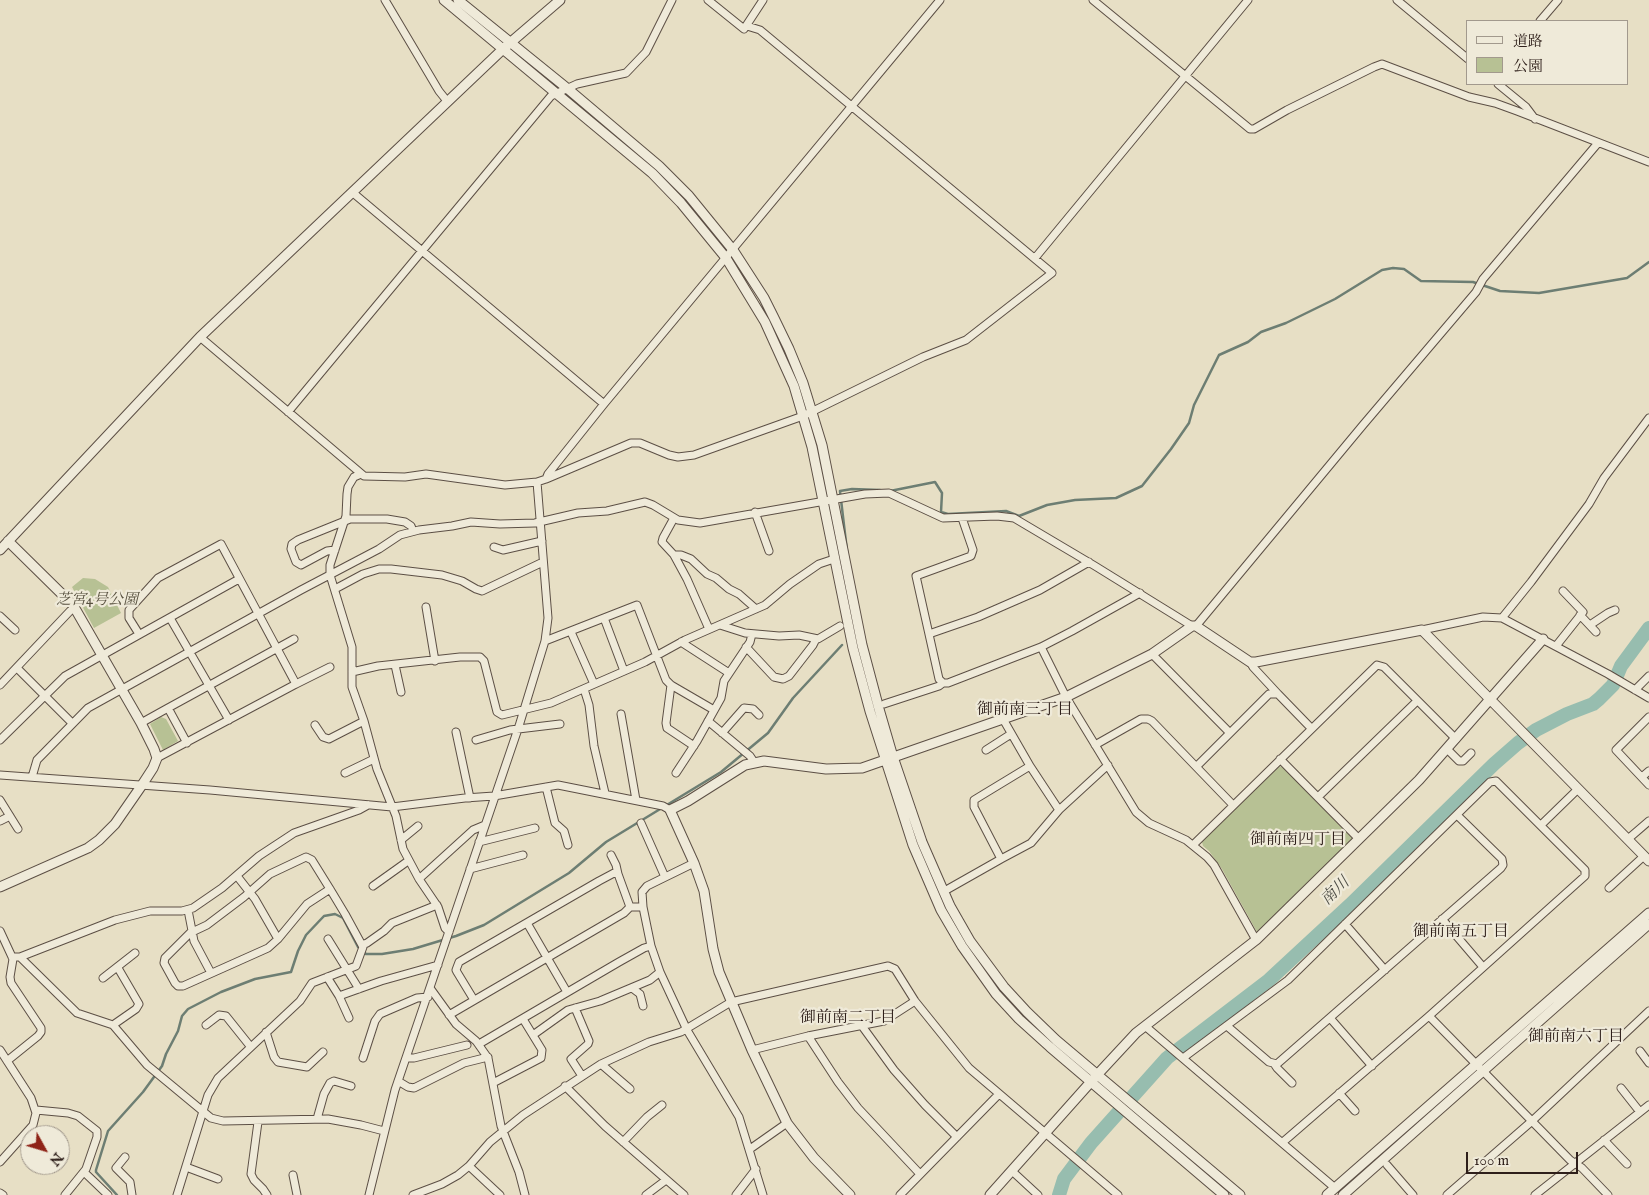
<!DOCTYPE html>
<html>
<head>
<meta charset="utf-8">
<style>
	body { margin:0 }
	#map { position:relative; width:1649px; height:1195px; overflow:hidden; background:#e7dfc5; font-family:"IM FELL English","Noto Serif JP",serif }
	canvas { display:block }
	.legend { position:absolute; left:1466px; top:20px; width:162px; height:65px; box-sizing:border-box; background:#efead9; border:1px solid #a2998d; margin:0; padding:6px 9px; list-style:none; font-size:15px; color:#2e1f1a }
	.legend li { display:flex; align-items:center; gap:10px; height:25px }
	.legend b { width:25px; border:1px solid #a2998d }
	.north { position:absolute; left:20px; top:1125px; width:50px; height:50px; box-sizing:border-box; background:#efead9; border:1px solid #a2998d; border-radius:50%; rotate:129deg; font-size:14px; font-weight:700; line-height:20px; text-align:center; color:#2e1f1a }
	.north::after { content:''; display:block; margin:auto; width:18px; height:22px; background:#8f2418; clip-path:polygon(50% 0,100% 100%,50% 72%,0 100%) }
	.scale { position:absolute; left:1466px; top:1152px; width:112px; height:22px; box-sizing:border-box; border:2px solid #2e1f1a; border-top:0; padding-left:6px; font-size:15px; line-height:18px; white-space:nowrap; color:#2e1f1a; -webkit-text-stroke:4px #efead9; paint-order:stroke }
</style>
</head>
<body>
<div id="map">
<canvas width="1649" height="1195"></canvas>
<ul class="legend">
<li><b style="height:6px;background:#efead9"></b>道路</li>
<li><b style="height:14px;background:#b7c194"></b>公園</li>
</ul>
<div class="north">N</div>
<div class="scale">100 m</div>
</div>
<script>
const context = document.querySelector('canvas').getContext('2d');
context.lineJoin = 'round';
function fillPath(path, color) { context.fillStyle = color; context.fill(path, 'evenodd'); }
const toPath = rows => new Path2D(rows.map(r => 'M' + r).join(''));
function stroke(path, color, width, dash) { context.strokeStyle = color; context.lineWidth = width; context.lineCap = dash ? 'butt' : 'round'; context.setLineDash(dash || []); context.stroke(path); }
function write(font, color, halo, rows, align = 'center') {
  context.font = font + ' "IM FELL English","Noto Serif JP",serif'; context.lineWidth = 4.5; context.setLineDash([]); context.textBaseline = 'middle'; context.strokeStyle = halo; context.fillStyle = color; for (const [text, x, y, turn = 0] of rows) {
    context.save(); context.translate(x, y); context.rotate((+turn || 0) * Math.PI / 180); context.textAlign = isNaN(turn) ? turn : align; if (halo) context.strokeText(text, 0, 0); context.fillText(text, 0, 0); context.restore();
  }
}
fillPath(toPath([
	[83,578,95,579,108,587,121,613,94,628,72,587],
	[161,717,166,719,178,741,163,750,150,724],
	[1279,766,1284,768,1354,840,1257,932,1222,869,1209,851,1203,846,1202,842]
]), '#b7c194');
stroke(toPath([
	[890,491,935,482,942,493,941,512,948,514,1006,511,1019,516,1047,505,1075,500,1116,498,1142,486,1171,449,1189,423,1194,405,1219,355,1248,342,1261,332,1286,323,1335,299,1382,270,1393,268,1404,269,1421,281,1473,282,1500,291,1539,293,1627,278,1649,262],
	[847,551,840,491,852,489,880,490],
	[117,1195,96,1172,96,1170,108,1131,143,1092,162,1066,166,1054,178,1031,182,1016,188,1009,221,992,255,979,291,972,298,951,306,935,324,916,335,914,343,918,358,947,366,954,382,954,413,949,456,936,484,925,569,873,606,842,721,772,768,733,793,698,842,645]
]), '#6d7e73', 2.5);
stroke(toPath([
	[1059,1195,1064,1179,1091,1143,1167,1058,1269,980,1350,905,1494,764,1518,743,1536,730,1567,714,1593,704,1599,699,1613,685,1621,666,1649,628]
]), '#97bdaf', 14);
const minor = toPath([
	[385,0,439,91,447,101],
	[708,0,744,29,763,0],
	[1093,0,1250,129,1254,129,1287,110,1374,67,1382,64,1469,97,1495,103,1517,111,1649,162],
	[1397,0,1468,59],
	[1540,21,1558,0],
	[1498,84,1526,107,1535,119],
	[352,192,604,404],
	[1035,258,1248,0],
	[200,337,364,476,405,477,426,474,505,485,537,482],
	[288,412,551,96,577,84,626,73,646,52,672,0],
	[361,474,354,477,348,487,347,494,346,516,330,565,330,575,352,647,352,687,364,721,377,769,396,816,403,849,419,879,438,907,445,928,449,932],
	[546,479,631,443,640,443,669,455,678,457,694,455,803,416,923,357,966,340,1052,273,760,30,747,26],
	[755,512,769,551],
	[674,518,663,538,662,542,674,555,687,579,709,629],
	[962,518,973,550,971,556,916,576,939,679,943,683,948,683,1041,647,1072,631,1140,593],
	[494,547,503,550,542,541],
	[335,550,327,551,301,565,296,562,291,549,292,544,298,540,350,519,387,519,405,522,411,526,413,531],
	[674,555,681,555,691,559,707,574,716,578,729,589,739,594,756,609],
	[335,589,363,574,379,569,391,569,442,575,462,581,476,589,482,591,543,562],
	[426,607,435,661],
	[1580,615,1596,632],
	[0,616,15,630],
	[170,618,229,720],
	[604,618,624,671],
	[1502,618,1531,582,1589,504,1604,478,1649,418],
	[720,625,745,633,779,636,799,635,818,639,840,626],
	[1590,625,1608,613,1615,610],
	[1196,626,1363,425,1476,292,1483,279,1598,143],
	[1422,630,1483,617,1502,618,1608,674,1649,698],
	[571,632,594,684],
	[139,634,129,618,129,610,158,578,221,544,296,684,157,758],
	[929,634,978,617,1040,590,1089,562],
	[545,641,637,605,666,680,671,685,714,710],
	[681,642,729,673],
	[1556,646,1583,612,1563,591],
	[746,647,774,677,783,679,789,676,813,645,816,639],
	[1041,647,1066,697,1136,812,1149,823,1186,840,1207,857,1214,865,1256,940],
	[1152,654,1230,733],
	[1250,662,1253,667,1278,694],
	[395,665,401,692],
	[17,668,72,723],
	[352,672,378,666,460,657,480,657,484,661,497,712,502,715,551,703,645,662,685,640,765,605,790,584,819,564,834,559],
	[296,684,330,667],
	[0,685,70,611,75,608],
	[671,685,666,723,667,728,694,746],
	[584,689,589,705,594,746,605,793],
	[1635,690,1649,676],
	[884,704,939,686,943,683],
	[168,708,294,639],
	[621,714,636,800],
	[1649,717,1616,750,1649,785],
	[1003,719,1030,766,1059,810],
	[708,721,750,756,754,762],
	[141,723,168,708,187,743],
	[315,725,323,737,329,739,364,721],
	[456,732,470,798],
	[722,733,744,708,753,709,759,715],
	[0,740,65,676,239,579],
	[476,740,510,730,560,724],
	[1095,745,1141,719,1148,719,1152,721,1233,805],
	[1447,749,1459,761,1463,761,1471,753],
	[986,750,1011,734],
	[1280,759,1359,839],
	[1030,766,974,800,974,807,1001,859,1031,843,1059,810,1108,765],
	[1197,766,1269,694,1278,694,1311,728],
	[345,773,374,759],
	[676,773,697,741,721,698,724,681,750,642,752,634],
	[0,775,210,790,392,807,465,798,494,796,558,785,663,806,670,810],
	[32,777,37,760,88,708,301,590,379,549,400,535,419,530,452,526,471,522,500,524,535,523,578,513,607,511,645,502,653,505,678,520,700,523,865,494,889,493,943,518,997,516,1014,518,1095,566,1192,626],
	[1642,777,1649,771],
	[546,787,555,823,564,831,568,845],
	[1318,797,1417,701],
	[0,800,18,829],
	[0,821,10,816],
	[641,823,665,877],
	[1541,825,1578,789],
	[1628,839,1649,821],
	[401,840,418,826],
	[479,842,535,828],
	[1193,845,1377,665,1384,667,1456,739],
	[611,855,616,865,618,874],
	[694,863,647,886,642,892,643,907,651,946,660,972,687,1030,739,1117,763,1195],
	[470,869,523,855],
	[237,876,255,899,278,939],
	[419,879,473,830,485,825],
	[373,886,408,861],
	[1609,888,1644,856],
	[948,889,1001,859],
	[188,910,194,941,211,973],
	[1442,919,1483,967],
	[527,923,567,992],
	[1345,924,1385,970],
	[0,931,13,959,10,977,11,983,41,1028,41,1032,38,1036,7,1061],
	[328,939,359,989],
	[362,945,367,943,384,931,392,923,437,905],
	[12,957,20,957,77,1013,113,1025,147,1065,211,1118,223,1121,328,1119,361,1125,384,1131],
	[20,957,115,920,150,911,182,911,193,908,222,888,259,856,294,833,359,810,368,805],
	[327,977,339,996,349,1018],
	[103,978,135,953],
	[430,988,456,1024,476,1041,488,1058,501,1126,519,1172,525,1195],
	[632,988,640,994,643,1006],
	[339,996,381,981,438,965],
	[474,1000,457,972,456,970,459,962,599,881,614,873,618,874,630,907,643,907],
	[575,1008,589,1041,588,1044,571,1059,582,1076],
	[449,1015,624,913,630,907],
	[1429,1016,1570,1160,1582,1168,1608,1195],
	[1330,1018,1372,1066],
	[113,1025,136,1009,139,1004,118,968],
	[206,1025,219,1015,226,1016,250,1046],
	[862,1026,894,1070,925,1105,957,1137],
	[1145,1026,1335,1188],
	[1227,1026,1269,1062,1277,1064,1501,868,1503,865,1502,859,1457,815],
	[266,1032,274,1057,278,1062,307,1067,323,1052],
	[533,1035,568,1010,600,1001,650,980,660,972],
	[808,1036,838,1082,858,1108,920,1174],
	[479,1044,619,962,644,948,651,946],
	[0,1050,31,1098,36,1113,33,1125,0,1162],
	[752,1050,808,1036,884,1021,915,1001],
	[1640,1051,1649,1063],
	[363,1058,375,1021,380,1014,417,998,428,997],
	[406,1058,414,1058,467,1045],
	[1183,1058,1288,980,1490,782,1496,781,1585,870,1585,876,1429,1016,1283,1142],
	[601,1064,630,1089],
	[1275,1065,1277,1068,1292,1083],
	[398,1081,408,1087,414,1088,464,1063,488,1057],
	[493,1083,541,1058,542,1050,523,1019],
	[565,1086,605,1126,684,1195],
	[1621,1088,1640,1112],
	[1339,1093,1355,1111],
	[36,1110,68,1113,78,1116,97,1131,97,1137,86,1169,65,1195],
	[317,1119,324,1094,330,1083,334,1081,351,1086],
	[258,1122,251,1174,254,1180,263,1189,267,1195],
	[1604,1140,1627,1164],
	[623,1142,647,1117,662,1105],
	[750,1149,787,1123],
	[125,1157,116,1168,130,1182,132,1195],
	[1387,1165,1413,1195],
	[469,1166,500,1195],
	[186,1167,218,1179],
	[1012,1171,1038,1195],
	[84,1172,108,1195],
	[293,1175,297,1195],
	[0,1193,3,1195],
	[177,1195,208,1095,218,1078,300,1001,312,983,356,966,363,947,345,914,330,889,312,860,306,857,270,874,244,897,207,925,190,933,165,958,164,963,175,983,178,986,183,986,268,948,278,939,307,904,330,889],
	[369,1195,395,1090,519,726,545,641,548,618,537,482,546,479,548,474,604,404,940,0],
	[413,1195,442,1184,458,1175,469,1166,490,1142,523,1115,601,1064,649,1042,681,1032,731,1002,888,966,895,969,915,1001,969,1068,1118,1195],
	[646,1195,666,1180],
	[736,1195,756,1169],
	[900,1195,999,1094],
	[1447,1195,1532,1121,1649,1011],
	[1535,1195,1649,1105]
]);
const tertiary = toPath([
	[444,0,652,173,681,203,726,258,765,322,794,386,812,447,853,648,870,711,913,845,941,910,962,946,996,994,1019,1019,1050,1047,1224,1195],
	[458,0,568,89,659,166,689,196,733,250,764,298,774,318,789,349,803,383,822,445,862,645,879,709,893,757,922,842,950,906,970,941,1004,987,1027,1012,1056,1040,1240,1195],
	[0,550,200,337,503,49,560,0],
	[0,887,88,848,99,840,115,824,142,785,153,768,157,758,154,749,141,723,73,605,8,541],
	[850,1195,814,1158,787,1123,752,1050,719,972,713,949,704,891,694,863,670,810,688,801,745,765,764,761,826,769,862,768,1066,697,1152,654,1192,626,1196,626,1250,662,1256,662,1422,630,1649,861],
	[990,1195,1097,1075,1136,1033,1256,940,1419,780,1543,639],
	[1327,1195,1649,913],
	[1343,1195,1649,924]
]);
stroke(minor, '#5c4f45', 9);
stroke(tertiary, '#5c4f45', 11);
stroke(minor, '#efead9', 7);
stroke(tertiary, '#efead9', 9);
write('italic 15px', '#57503f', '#efead9', [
	["芝宮4号公園",97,601]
]);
write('16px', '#2e1f1a', '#efead9', [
	["御前南三丁目",1025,711],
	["御前南四丁目",1298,841],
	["御前南五丁目",1461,933],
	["御前南二丁目",848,1019],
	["御前南六丁目",1576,1038]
]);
write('italic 16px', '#4e4e47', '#efead9', [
	["南川",1336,892,-44]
]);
</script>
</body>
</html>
